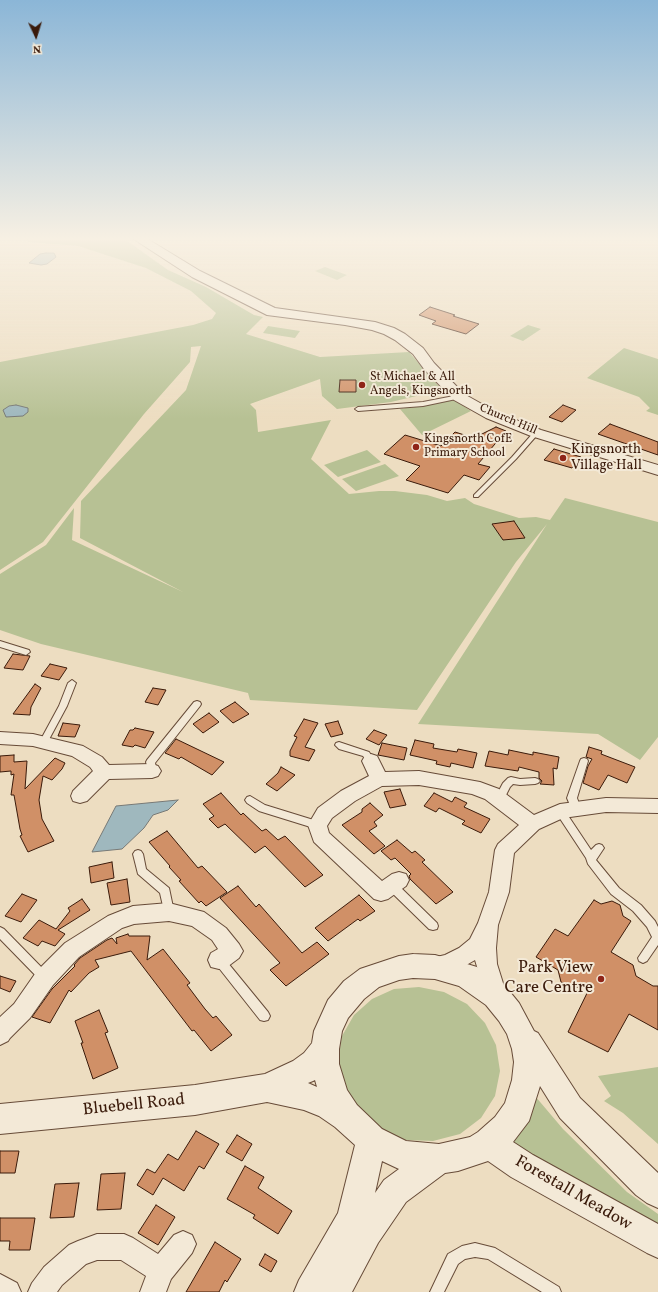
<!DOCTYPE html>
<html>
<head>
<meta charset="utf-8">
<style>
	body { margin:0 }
	#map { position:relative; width:658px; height:1292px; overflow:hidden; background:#edddc1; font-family:Vollkorn,serif }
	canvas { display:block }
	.north { position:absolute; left:16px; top:16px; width:40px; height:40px; -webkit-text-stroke:3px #f3e9d7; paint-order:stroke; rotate:176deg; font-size:11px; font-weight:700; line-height:16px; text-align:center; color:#3a1a0a }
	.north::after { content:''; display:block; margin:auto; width:14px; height:18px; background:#3a1a0a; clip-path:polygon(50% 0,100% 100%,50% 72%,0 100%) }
</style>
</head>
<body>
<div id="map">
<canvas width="658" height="1292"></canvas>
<div class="north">N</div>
</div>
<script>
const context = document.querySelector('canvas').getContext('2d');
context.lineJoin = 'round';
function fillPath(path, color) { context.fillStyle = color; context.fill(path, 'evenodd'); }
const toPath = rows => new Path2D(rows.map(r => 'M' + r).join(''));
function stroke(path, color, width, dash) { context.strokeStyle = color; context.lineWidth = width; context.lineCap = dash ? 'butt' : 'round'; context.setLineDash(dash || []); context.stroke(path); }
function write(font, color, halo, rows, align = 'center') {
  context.font = font + ' Vollkorn,serif'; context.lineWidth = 4; context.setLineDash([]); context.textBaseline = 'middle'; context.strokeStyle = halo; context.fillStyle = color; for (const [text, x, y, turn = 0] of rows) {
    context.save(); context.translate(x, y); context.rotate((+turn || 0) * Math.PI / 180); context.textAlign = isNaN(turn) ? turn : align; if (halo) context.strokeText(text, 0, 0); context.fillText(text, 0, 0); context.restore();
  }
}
fillPath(toPath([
	[29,238,123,238,168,270,206,287,254,315,263,317,246,334,320,357,409,352,442,390,391,402,337,409,322,396,320,379,250,404,256,410,258,432,331,420,311,459,349,494,379,491,395,491,427,495,447,501,465,498,474,504,519,518,536,517,550,520,565,498,658,522,658,737,640,760,598,734,418,724,547,524,516,562,417,710,250,700,248,693,41,644,0,630,0,574,46,545,74,508,72,540,183,592,80,538,81,501,186,390,201,346,191,347,190,362,144,414,43,542,0,570,0,362,193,325,212,319,216,313,191,291,146,268,78,246,28,242,27,239],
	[325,267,347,275,337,280,315,271],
	[528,325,541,329,523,341,510,336],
	[268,326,300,331,295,338,263,333],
	[624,348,658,359,658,415,646,411,650,408,639,397,587,378],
	[454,400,471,411,422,435,400,409],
	[367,450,381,462,338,477,324,465],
	[385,464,399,476,356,491,342,479],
	[419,987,444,992,467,1004,485,1023,496,1045,500,1071,495,1096,481,1118,460,1134,433,1141,405,1140,378,1129,357,1110,343,1087,338,1061,342,1036,354,1015,372,999,394,989],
	[658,1067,658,1144,623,1113,604,1101,611,1096,598,1076],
	[535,1096,563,1129,627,1192,658,1214,658,1231,509,1146]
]), '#b7c194');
const water = toPath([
	[46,253,54,253,56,257,47,264,41,265,29,263,40,254,46,253],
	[16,405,28,408,28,412,23,416,6,417,3,410,9,406,16,405],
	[178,800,168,810,153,815,144,828,122,849,92,852,116,806,178,800]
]);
fillPath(water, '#9fb8be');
stroke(water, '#777976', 1);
const building = toPath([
	[430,307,455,315,453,316,479,324,466,334,432,324,436,321,419,315,430,307],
	[340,380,356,380,356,392,339,392,340,380],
	[563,405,576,410,562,422,549,417,563,405],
	[610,424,658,442,658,455,598,434,610,424],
	[496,427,506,431,478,464,490,467,479,480,464,475,448,493,406,480,420,466,384,454,405,435,441,446,455,432,474,438,496,427],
	[554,449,581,457,572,468,544,460,554,449],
	[514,521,525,538,503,540,492,524,514,521],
	[13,654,30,656,23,670,4,668,13,654],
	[50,664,67,668,59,680,41,676,50,664],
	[35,684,41,688,31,707,30,715,13,714,35,684],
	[153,688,166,690,158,705,145,702,153,688],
	[235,702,249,714,233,723,220,711,235,702],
	[209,713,219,722,203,733,193,724,209,713],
	[304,719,318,723,305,747,315,750,309,761,290,756,290,751,297,737,294,736,304,719],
	[338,721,343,734,331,737,325,724,338,721],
	[63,723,80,725,75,737,58,736,63,723],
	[135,728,154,732,145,748,135,745,133,747,122,745,130,730,133,730,135,728],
	[374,730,387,735,379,745,366,739,374,730],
	[176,739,224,762,212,775,181,757,179,759,165,753,176,739],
	[415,740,434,744,433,748,457,752,458,749,477,753,473,768,451,763,450,767,436,764,437,761,410,755,415,740],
	[382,743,407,748,404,760,378,755,382,743],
	[589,747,602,751,601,754,635,767,627,783,608,775,599,790,583,783,588,766,592,759,586,757,589,747],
	[509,750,533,755,533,752,559,757,557,769,553,768,554,785,540,784,542,781,539,778,539,772,519,767,518,771,485,766,489,751,508,755,509,750],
	[14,755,14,762,27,761,25,789,55,758,65,763,62,769,52,780,43,776,39,800,42,819,54,841,28,852,20,836,22,835,20,829,14,795,11,795,14,774,11,775,11,771,0,772,0,756,14,755],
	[281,767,295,775,277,791,266,784,278,773,281,767],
	[400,789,406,805,390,808,384,792,400,789],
	[221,793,241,815,243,813,262,831,266,829,278,840,285,836,323,875,305,887,265,846,255,853,225,824,218,828,209,819,214,816,203,804,221,793],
	[434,793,452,802,455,797,467,803,464,807,490,819,481,833,462,824,465,821,439,808,436,812,424,806,434,793],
	[370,803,383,815,374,822,377,826,369,831,385,846,374,854,342,825,362,812,362,809,370,803],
	[167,831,198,868,202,866,227,892,206,906,201,901,199,903,179,881,181,880,169,867,170,866,149,842,167,831],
	[397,840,412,853,415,851,425,860,422,862,453,892,436,904,410,879,409,876,411,874,395,858,391,860,381,851,397,840],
	[112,862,114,878,91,883,89,867,112,862],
	[127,879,130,902,111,905,107,883,127,879],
	[238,886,256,907,259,904,302,953,317,942,329,954,286,986,270,970,280,963,220,898,238,886],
	[22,894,37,900,21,922,5,916,22,894],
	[359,895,375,911,360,921,358,919,328,941,315,928,359,895],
	[82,899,90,910,58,930,65,934,55,946,42,941,38,946,23,938,39,920,56,929,70,911,68,908,82,899],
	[594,900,601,904,612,901,620,905,623,916,631,921,611,952,633,965,636,976,653,986,658,986,658,1030,629,1014,608,1052,568,1032,591,985,573,988,561,982,558,970,536,957,555,929,568,936,594,900],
	[128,934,129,936,150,936,147,960,163,949,190,983,187,985,205,1009,213,1018,216,1016,232,1035,211,1051,194,1030,192,1031,131,951,95,960,99,967,89,973,71,992,69,990,50,1023,32,1017,52,989,75,966,74,965,80,958,107,940,112,938,117,944,116,938,128,934],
	[0,976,16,981,10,992,0,988,0,976],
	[99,1010,108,1032,105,1033,118,1068,93,1079,81,1043,83,1043,75,1021,99,1010],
	[196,1131,219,1144,204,1169,199,1166,184,1191,163,1178,153,1195,137,1185,147,1169,155,1173,168,1154,178,1160,196,1131],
	[237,1135,252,1144,242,1161,226,1152,237,1135],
	[0,1151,19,1151,15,1173,0,1173,0,1151],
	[245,1166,264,1177,258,1188,292,1211,278,1234,253,1218,255,1215,227,1199,245,1166],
	[125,1173,121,1209,97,1210,101,1174,125,1173],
	[79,1183,74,1217,50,1218,55,1184,79,1183],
	[156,1205,175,1217,158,1245,138,1233,156,1205],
	[0,1218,35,1218,30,1250,9,1250,10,1241,0,1241,0,1218],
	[215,1242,241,1259,227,1282,225,1280,219,1292,186,1292,215,1242],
	[265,1254,277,1261,271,1272,259,1265,265,1254]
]);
fillPath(building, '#d09067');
stroke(building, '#3a1a0a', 1);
const service = toPath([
	[459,395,461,396,461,398,423,406,358,411,355,409,358,407,423,402,459,395],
	[536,431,539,433,538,434,516,459,478,497,474,497,474,495,512,457,534,432,536,431],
	[0,641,29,650,30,652,26,655,0,647,0,641],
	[72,680,76,683,67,706,46,745,40,745,39,743,59,706,68,683,72,680],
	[197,701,200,702,201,704,200,706,155,763,157,771,155,773,152,774,149,773,146,762,147,760,194,702,197,701],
	[339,742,369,752,375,761,374,763,368,763,363,756,339,749,335,745,336,743,339,742],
	[584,758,587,759,588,761,577,798,581,809,579,812,576,813,573,812,567,798,580,761,581,759,584,758],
	[511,777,520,779,535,778,538,779,540,781,538,783,535,784,520,785,513,784,510,787,502,803,499,804,496,803,494,800,503,783,508,778,511,777],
	[250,796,265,805,320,822,322,825,320,828,317,829,259,811,247,803,245,800,247,797,250,796],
	[560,807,563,808,591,850,596,845,599,844,602,845,604,848,596,860,619,888,641,905,655,921,658,927,658,945,647,961,643,963,639,961,638,958,652,937,647,927,633,911,611,894,588,864,586,858,555,811,557,808,560,807],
	[138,850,141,851,143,854,146,869,169,888,174,912,173,915,169,916,165,915,160,893,138,874,133,854,135,851,138,850],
	[392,882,396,883,437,923,438,926,437,929,433,930,429,929,388,889,387,886,388,883,392,882],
	[0,927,4,929,48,974,49,977,48,980,44,982,40,980,0,939,0,927],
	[219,955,223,957,268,1012,270,1016,268,1020,264,1021,260,1020,215,963,214,960,215,957,219,955],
	[475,1243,495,1248,559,1287,561,1292,542,1292,488,1259,475,1257,465,1259,458,1264,444,1292,430,1292,448,1254,462,1246,475,1243]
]);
const minor = toPath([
	[0,732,33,734,83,746,102,757,109,765,152,764,158,766,161,771,158,776,152,778,109,779,87,801,80,803,73,801,71,796,73,791,93,771,90,767,72,756,33,746,0,744,0,732],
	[371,754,377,756,385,772,419,771,480,782,499,789,534,815,560,804,606,798,658,799,658,813,606,812,563,818,539,829,514,853,509,892,498,925,496,948,497,964,507,996,504,1003,496,1006,488,1003,475,960,456,971,436,976,428,973,425,966,428,959,445,955,459,948,470,939,478,923,489,892,495,850,498,844,519,825,485,799,472,794,419,785,382,786,355,801,332,818,327,826,329,833,382,881,392,874,399,872,406,874,409,880,406,886,388,899,381,901,374,899,314,842,308,825,318,808,341,791,369,776,362,761,365,756,371,754],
	[169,903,204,912,226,928,239,944,243,951,239,958,227,967,219,969,211,967,208,960,211,953,218,949,212,940,192,926,169,921,134,924,122,928,79,957,53,985,30,1018,10,1038,8,1041,0,1045,0,1017,14,1004,37,971,65,943,108,916,133,906,169,903],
	[183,1231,192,1235,196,1244,192,1253,171,1279,166,1292,140,1292,146,1276,121,1260,97,1260,86,1264,62,1285,57,1292,28,1292,32,1283,44,1267,69,1245,78,1241,97,1234,124,1234,133,1238,158,1254,174,1235,183,1231],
	[0,1274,17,1283,21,1292,0,1292,0,1274]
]);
const tertiary = toPath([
	[132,238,146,238,200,271,275,308,375,322,394,328,405,334,423,348,434,363,464,394,496,412,541,430,658,465,658,475,531,436,486,418,454,400,424,369,413,354,395,340,384,334,372,330,345,325,267,315,192,277,132,238],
	[413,954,435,955,467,964,477,967,506,987,519,1003,534,1031,538,1033,580,1098,658,1173,658,1208,647,1203,636,1195,560,1118,540,1086,529,1121,513,1142,533,1155,658,1224,658,1258,647,1253,511,1177,488,1161,458,1171,445,1173,406,1202,378,1243,352,1292,294,1292,299,1280,338,1213,355,1145,335,1127,319,1116,304,1110,267,1102,195,1115,0,1134,0,1104,195,1085,265,1074,293,1061,304,1053,312,1043,314,1031,328,1000,344,981,360,969,399,956,413,954],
	[413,978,435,979,459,986,486,1005,499,1021,507,1034,512,1049,514,1062,512,1080,505,1103,495,1117,478,1132,470,1137,439,1144,406,1141,382,1129,357,1105,347,1090,339,1064,339,1049,342,1031,348,1018,364,999,379,987,399,980,413,978],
	[315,1080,317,1087,308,1083,313,1081,315,1080],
	[382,1161,399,1169,384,1180,375,1193,382,1161]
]);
stroke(service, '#674b38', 2);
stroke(minor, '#674b38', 2);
stroke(tertiary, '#674b38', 2);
fillPath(service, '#f3e9d7');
fillPath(minor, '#f3e9d7');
fillPath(tertiary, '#f3e9d7');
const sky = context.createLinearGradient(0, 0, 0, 419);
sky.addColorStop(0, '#8bb6d7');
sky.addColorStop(0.57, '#f7f0e3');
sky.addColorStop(1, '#f7f0e300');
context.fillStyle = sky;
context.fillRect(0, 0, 658, 419);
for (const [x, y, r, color] of [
	[362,385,4,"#8f2418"],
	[416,447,4,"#8f2418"],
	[563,458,4,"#8f2418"],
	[601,979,4,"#8f2418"]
]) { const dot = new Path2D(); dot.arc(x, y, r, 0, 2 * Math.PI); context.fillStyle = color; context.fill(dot); stroke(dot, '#f3e9d7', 1.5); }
write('12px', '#3a1a0a', '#f3e9d7', [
	["St Michael & All",370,378],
	["Angels, Kingsnorth",370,392],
	["Kingsnorth CofE",424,440],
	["Primary School",424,454]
], 'left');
write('12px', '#3a1a0a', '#f3e9d7', [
	["Church Hill",508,420,23]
]);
write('14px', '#3a1a0a', '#f3e9d7', [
	["Kingsnorth",571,450],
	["Village Hall",571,466]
], 'left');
write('17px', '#3a1a0a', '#f3e9d7', [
	["Park View",593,969],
	["Care Centre",593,989]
], 'right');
write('17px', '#3a1a0a', '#f3e9d7', [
	["Bluebell Road",134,1106,-6],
	["Forestall Meadow",573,1194,30]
]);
</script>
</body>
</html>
